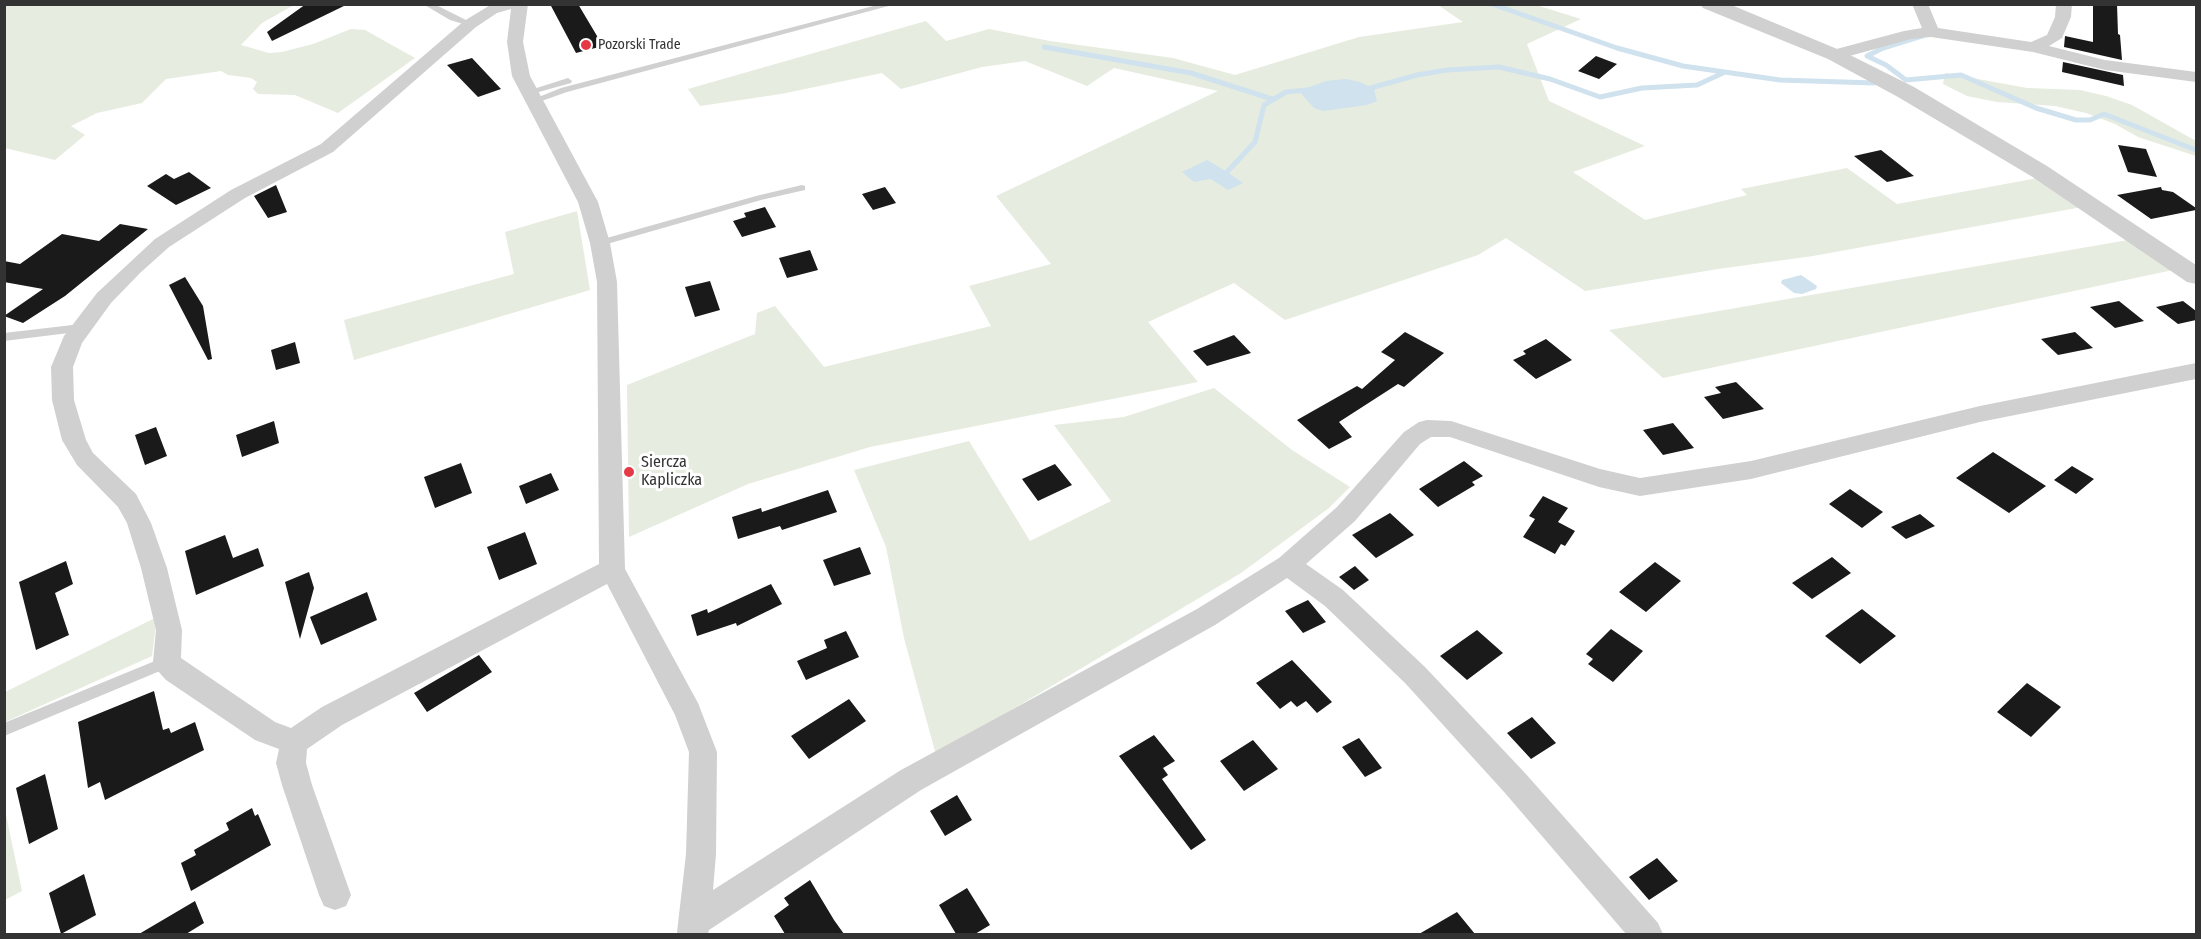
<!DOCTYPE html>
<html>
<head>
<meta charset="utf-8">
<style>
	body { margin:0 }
	#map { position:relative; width:2201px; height:939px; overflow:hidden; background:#fff; font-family:"Fira Sans Condensed",sans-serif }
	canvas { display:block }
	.frame { position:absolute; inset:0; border:6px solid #333; pointer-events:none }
</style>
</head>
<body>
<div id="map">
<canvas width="2201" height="939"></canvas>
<div class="frame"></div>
</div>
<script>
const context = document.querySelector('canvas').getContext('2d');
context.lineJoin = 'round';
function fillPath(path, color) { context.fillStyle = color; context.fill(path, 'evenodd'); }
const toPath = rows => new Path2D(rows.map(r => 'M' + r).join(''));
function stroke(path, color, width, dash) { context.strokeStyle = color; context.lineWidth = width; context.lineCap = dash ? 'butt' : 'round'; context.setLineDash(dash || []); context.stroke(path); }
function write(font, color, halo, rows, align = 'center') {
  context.font = font + ' "Fira Sans Condensed",sans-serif'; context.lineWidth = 6; context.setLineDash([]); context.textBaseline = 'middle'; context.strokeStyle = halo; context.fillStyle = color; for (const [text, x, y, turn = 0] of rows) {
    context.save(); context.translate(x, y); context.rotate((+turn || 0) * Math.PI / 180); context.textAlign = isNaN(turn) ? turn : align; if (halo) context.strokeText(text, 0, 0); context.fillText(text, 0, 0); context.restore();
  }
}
fillPath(toPath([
	[5,4,294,5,262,23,241,45,269,53,282,52,313,44,351,29,365,30,415,58,338,113,295,95,258,94,253,89,257,82,251,78,228,75,221,71,166,79,142,103,97,113,71,126,85,135,55,160,5,148],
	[1438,5,1536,5,1581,19,1527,44,1549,101,1645,146,1573,172,1645,220,1747,195,1741,189,1847,168,1897,204,2038,178,2082,207,1813,256,1718,269,1585,291,1506,238,1478,255,1285,320,1234,283,1148,322,1198,382,870,447,748,484,629,537,627,385,755,334,757,313,775,306,824,367,991,326,969,286,1051,264,996,196,1218,91,1114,68,1087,86,1025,61,982,67,901,89,882,73,781,94,700,106,688,89,926,21,946,41,989,29,1050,41,1173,58,1235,75,1359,37,1463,22],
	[1945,73,2027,88,2080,90,2106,96,2132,105,2196,141,2196,156,2138,137,2115,124,2086,113,2055,106,1997,102,1967,96,1943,84],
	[577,211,590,290,354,360,344,320,514,274,505,232],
	[2128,240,2173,270,1663,378,1609,330],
	[1214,388,1292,450,1350,487,1329,508,1241,573,936,755,904,638,886,547,854,470,969,441,1030,541,1111,501,1054,425,1124,417],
	[157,617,152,656,5,722,5,692],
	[4,805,22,891,5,900,4,900]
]), '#e6ecdf');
fillPath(toPath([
	[1346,79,1360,82,1374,89,1377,101,1367,105,1323,111,1314,108,1299,91,1326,81],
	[1207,160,1227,172,1243,183,1228,190,1211,179,1194,182,1182,172],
	[1801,275,1817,286,1816,289,1802,294,1794,293,1781,283,1782,280]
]), '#cfe2ee');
stroke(toPath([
	[1492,4,1617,48,1683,66,1780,80,1874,83],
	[1922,36,1883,48,1867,56,1886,65,1906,80,1961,75,2036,108,2076,120,2090,120,2104,114,2196,150],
	[1044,47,1191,73,1272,99],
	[1367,89,1417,75,1447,70,1499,67,1550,79,1600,97,1642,88,1697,85,1723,73],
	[1227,172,1255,142,1264,105,1286,92,1308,90]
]), '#cfe2ee', 5);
fillPath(toPath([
	[306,4,348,4,272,41,267,32],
	[550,4,578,4,603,46,576,53],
	[2093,4,2117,4,2118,34,2120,35,2122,60,2064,47,2065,36,2093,42],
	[1596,56,1617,64,1599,79,1578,71],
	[472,58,501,89,478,97,447,65],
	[2063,62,2123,75,2124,86,2062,72],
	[2118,145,2146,149,2157,177,2128,172],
	[1881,150,1914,176,1887,182,1854,156],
	[189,172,211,188,176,205,147,186,166,174,174,179],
	[276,185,287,212,268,218,254,196],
	[885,187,896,203,873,210,862,194],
	[2161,187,2162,190,2173,192,2196,208,2196,210,2151,219,2117,195],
	[765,207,776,227,742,237,733,221,746,217,744,213],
	[120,224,148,229,65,296,23,323,4,316,43,289,4,282,4,261,20,264,62,234,99,241],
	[810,250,818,270,787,278,779,258],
	[185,277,203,306,212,359,208,360,169,285],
	[710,281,720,310,695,317,685,287],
	[2119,301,2144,321,2115,328,2090,307],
	[2183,301,2196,311,2196,320,2178,324,2156,307],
	[1405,332,1444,353,1404,387,1398,384,1339,422,1352,437,1329,449,1297,420,1357,386,1362,389,1395,360,1381,352],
	[2075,332,2093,348,2058,355,2041,339],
	[1234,335,1251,353,1207,366,1193,351],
	[1546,339,1572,360,1536,379,1513,360,1526,354,1523,351],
	[295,342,300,363,276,370,271,350],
	[1736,382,1764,409,1723,419,1704,397,1721,393,1715,387],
	[274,421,279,443,242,457,236,435],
	[1673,423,1694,448,1663,455,1643,430],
	[156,427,167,456,145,465,135,435],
	[1993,452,2046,486,2009,513,1956,478],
	[1464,461,1483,476,1472,482,1475,485,1438,507,1419,489],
	[461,463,472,493,435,508,424,477],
	[1055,464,1072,485,1038,501,1022,479],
	[2072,466,2094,479,2076,494,2054,480],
	[551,473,559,490,526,504,519,486],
	[1850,489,1883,512,1862,528,1829,504],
	[828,490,837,512,782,530,780,526,738,539,732,517,761,508,762,512],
	[1543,496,1568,508,1558,522,1575,531,1565,546,1561,544,1555,554,1523,537,1535,519,1529,516],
	[1390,513,1414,535,1376,558,1352,535],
	[1920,514,1935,526,1906,539,1891,527],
	[525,532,537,564,499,580,487,547],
	[225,535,233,558,258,548,264,566,196,595,185,551],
	[860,547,871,574,834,586,823,560],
	[1832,557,1851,573,1812,599,1792,583],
	[66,561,73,584,55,593,69,635,36,650,19,582],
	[1655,562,1681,581,1646,612,1619,592],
	[1355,566,1369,580,1354,590,1339,577],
	[309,572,314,588,300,639,285,582],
	[771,584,782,604,737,626,736,623,697,636,691,615,707,609,708,613],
	[367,592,377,620,321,645,310,617],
	[1308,600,1326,622,1303,633,1285,611],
	[1862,609,1896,636,1860,664,1825,636],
	[1611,629,1643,651,1613,682,1588,664,1593,659,1586,654],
	[1477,630,1503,653,1467,680,1440,656],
	[846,631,859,657,806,680,797,661,827,648,824,640],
	[479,655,492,672,427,712,414,693],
	[1292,660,1332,702,1317,713,1306,701,1297,707,1291,701,1280,709,1256,683],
	[2027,683,2061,707,2031,737,1997,712],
	[154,691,163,730,169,728,171,733,195,722,204,750,105,800,100,782,88,788,78,722],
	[849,699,866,721,809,759,791,736],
	[1532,717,1556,743,1531,759,1507,733],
	[1154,735,1175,761,1163,768,1168,775,1162,779,1206,840,1191,850,1119,756],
	[1359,738,1382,768,1365,777,1342,747],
	[1253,740,1278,769,1244,791,1220,761],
	[45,774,58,829,29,844,16,788],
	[957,795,972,820,945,836,930,811],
	[252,808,255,816,258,814,271,845,191,891,181,863,196,855,194,850,229,830,226,823],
	[1657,858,1678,881,1649,900,1629,877],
	[84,874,96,915,61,934,49,893],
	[810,880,834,920,844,934,785,934,774,916,789,905,784,898],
	[967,888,990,925,975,934,956,934,939,905],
	[195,901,204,923,186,934,139,934],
	[1457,912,1475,934,1419,934]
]), '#1a1a1a');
fillPath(toPath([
	[423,4,434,4,474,24,470,26,450,20,423,4],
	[881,4,896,4,567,92,536,103,529,101,561,88,881,4],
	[568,78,572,81,571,83,528,95,524,92,568,78],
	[802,185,805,186,805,190,761,200,600,246,595,243,596,241,756,196,802,185],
	[81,324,86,328,85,331,4,341,4,333,81,324],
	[167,656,172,658,174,662,172,666,4,736,4,723,167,656]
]), '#d0d0d0');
fillPath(toPath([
	[492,4,528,4,523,42,530,76,598,202,610,243,617,282,625,569,698,703,717,752,716,854,713,890,901,770,1197,609,1279,558,1337,507,1404,432,1419,422,1427,420,1451,421,1600,469,1640,478,1751,461,1980,406,2196,363,2196,379,1980,422,1751,479,1640,496,1599,487,1450,437,1431,437,1420,444,1355,521,1306,564,1343,590,1425,667,1525,773,1658,923,1663,934,1626,934,1505,793,1405,683,1325,606,1287,578,1215,625,921,790,709,930,708,934,678,934,677,932,686,854,689,752,675,715,607,584,342,725,307,749,306,763,312,785,351,895,346,906,335,910,324,906,319,895,282,785,276,763,279,749,255,740,166,680,157,670,153,662,156,630,141,568,127,523,118,507,77,465,62,440,52,400,51,367,64,336,97,293,155,239,231,190,321,144,464,21,492,4],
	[511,9,507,42,512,76,578,202,590,243,597,282,599,564,322,707,291,728,275,722,181,658,182,630,167,568,151,523,136,494,93,453,86,440,74,400,73,367,82,343,111,303,140,273,169,247,245,198,333,152,476,27,497,13,511,9],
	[1912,4,1928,4,1938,28,2031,42,2047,35,2055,17,2056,4,2072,4,2071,17,2062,38,2049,46,2105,60,2196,72,2196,82,2105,70,2033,52,1931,37,1911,39,1835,60,1827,55,1829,51,1904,31,1922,28,1912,4]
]), '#d0d0d0');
fillPath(toPath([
	[1700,4,1729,4,1842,51,1914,87,2047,166,2196,265,2196,284,2187,282,2031,176,1898,97,1828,59,1703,8,1700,4]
]), '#d0d0d0');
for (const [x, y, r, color] of [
	[586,45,6,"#e63946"],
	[629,472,6,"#e63946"]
]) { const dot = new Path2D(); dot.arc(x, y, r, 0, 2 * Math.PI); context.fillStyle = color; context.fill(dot); stroke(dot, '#fff', 2); }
write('14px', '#333', '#fff', [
	["Pozorski Trade",598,45]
], 'left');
write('16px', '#333', '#fff', [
	["Siercza",641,463],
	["Kapliczka",641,481]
], 'left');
</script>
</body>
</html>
